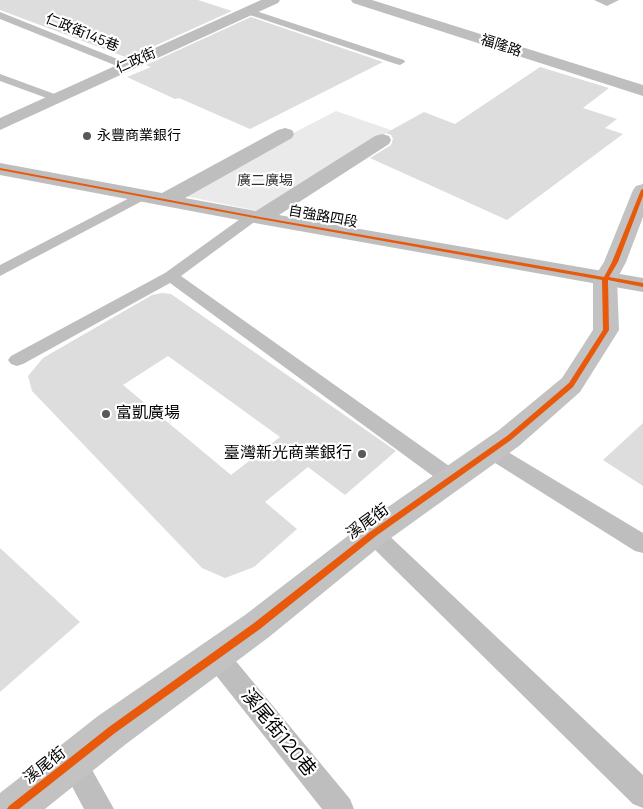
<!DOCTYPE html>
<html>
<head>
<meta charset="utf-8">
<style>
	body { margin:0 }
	canvas { display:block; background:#fff }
</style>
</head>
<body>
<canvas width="643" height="809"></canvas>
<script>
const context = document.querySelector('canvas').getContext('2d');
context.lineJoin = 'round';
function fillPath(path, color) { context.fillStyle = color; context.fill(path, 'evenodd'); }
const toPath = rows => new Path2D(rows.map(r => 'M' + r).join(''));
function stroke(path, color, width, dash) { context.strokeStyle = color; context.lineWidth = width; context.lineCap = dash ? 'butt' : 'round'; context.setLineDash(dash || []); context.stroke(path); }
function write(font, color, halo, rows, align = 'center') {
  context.font = font + ' Manrope,"Noto Sans TC",sans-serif'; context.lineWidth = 4.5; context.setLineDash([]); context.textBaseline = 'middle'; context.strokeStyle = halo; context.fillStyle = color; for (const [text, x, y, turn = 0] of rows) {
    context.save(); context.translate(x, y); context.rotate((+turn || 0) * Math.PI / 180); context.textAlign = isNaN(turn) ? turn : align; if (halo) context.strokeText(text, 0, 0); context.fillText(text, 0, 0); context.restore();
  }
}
fillPath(toPath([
	[336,111,391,130,268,213,175,194]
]), '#eaeaea');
fillPath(toPath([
	[0,0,198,0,232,11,128,58,0,10],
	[251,17,383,62,250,129,179,98,175,99,127,77,151,67,146,65],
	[540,67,609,88,583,108,617,119,605,128,623,134,507,220,370,158,391,145,393,139,391,135,386,133,424,112,455,124],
	[162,293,171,294,396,451,345,495,308,467,265,502,297,529,254,567,225,578,202,568,32,391,28,376,43,358,152,295],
	[168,356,280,437,231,475,123,385],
	[643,423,643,486,603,460],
	[0,548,80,622,0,692]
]), '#ddd');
fillPath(toPath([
	[594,0,619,0,607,6,594,0],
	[247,8,404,60,405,62,400,65,396,64,244,13,244,9,247,8],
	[0,12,130,64,132,66,126,69,122,68,0,19,0,12],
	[0,74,60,96,62,98,60,100,52,100,0,81,0,74],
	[141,192,146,193,148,196,146,199,0,276,0,265,141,192],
	[252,213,257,214,259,217,257,220,181,276,459,473,462,479,459,485,452,487,445,485,170,283,23,364,17,366,11,364,8,360,11,356,165,273,247,214,252,213],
	[491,443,498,446,643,533,643,553,635,551,484,456,481,451,484,446,491,443],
	[373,525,381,528,643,775,643,808,633,804,365,540,362,534,365,528,373,525],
	[216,644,225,648,350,799,354,809,322,809,207,664,204,656,207,648,216,644],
	[72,749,82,752,114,809,84,809,59,762,62,752,72,749]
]), '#bebebe');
fillPath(toPath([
	[261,0,280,0,278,3,0,130,0,118,261,0],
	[351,0,372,0,643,85,643,96,353,3,351,0],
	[285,128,292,130,294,134,292,138,185,198,256,211,375,136,382,134,389,136,391,140,389,144,279,215,643,278,643,292,260,224,0,175,0,163,162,193,278,130,285,128]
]), '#bebebe');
fillPath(toPath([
	[643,184,643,217,626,262,617,279,619,330,580,392,519,446,384,543,269,637,126,744,45,809,0,809,0,793,98,716,245,615,362,525,499,430,562,378,593,330,593,279,604,262,633,190,636,186,643,184]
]), '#c2c2c2');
fillPath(toPath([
	[0,168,260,217,604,277,612,262,641,190,643,189,643,196,618,262,609,277,643,283,643,287,608,280,609,330,573,387,511,440,376,536,260,629,115,733,19,809,7,809,9,806,109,727,254,623,370,532,507,436,569,383,603,330,602,280,260,219,0,170,0,168]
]), '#e8590c');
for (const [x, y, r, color] of [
	[87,136,5,"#595959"],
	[106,414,5,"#595959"],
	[362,454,5,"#595959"]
]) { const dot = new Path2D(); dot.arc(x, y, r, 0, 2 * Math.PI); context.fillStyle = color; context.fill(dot); stroke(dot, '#fff', 2); }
write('14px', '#000', '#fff', [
	["仁政街145巷",82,33,22],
	["福隆路",501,46,18],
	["仁政街",136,61,-24],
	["自強路四段",323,217,10]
]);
write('14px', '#000', '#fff', [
	["永豐商業銀行",97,136]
], 'left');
write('14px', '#303030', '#fff', [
	["廣二廣場",265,181]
]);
write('16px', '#000', '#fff', [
	["富凱廣場",116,414],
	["臺灣新光商業銀行",352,454,"right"]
], 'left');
write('16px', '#000', '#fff', [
	["溪尾街",368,522,-36],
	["溪尾街",45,766,-38]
]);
write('19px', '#000', '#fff', [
	["溪尾街120巷",278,733,51]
]);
</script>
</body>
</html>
